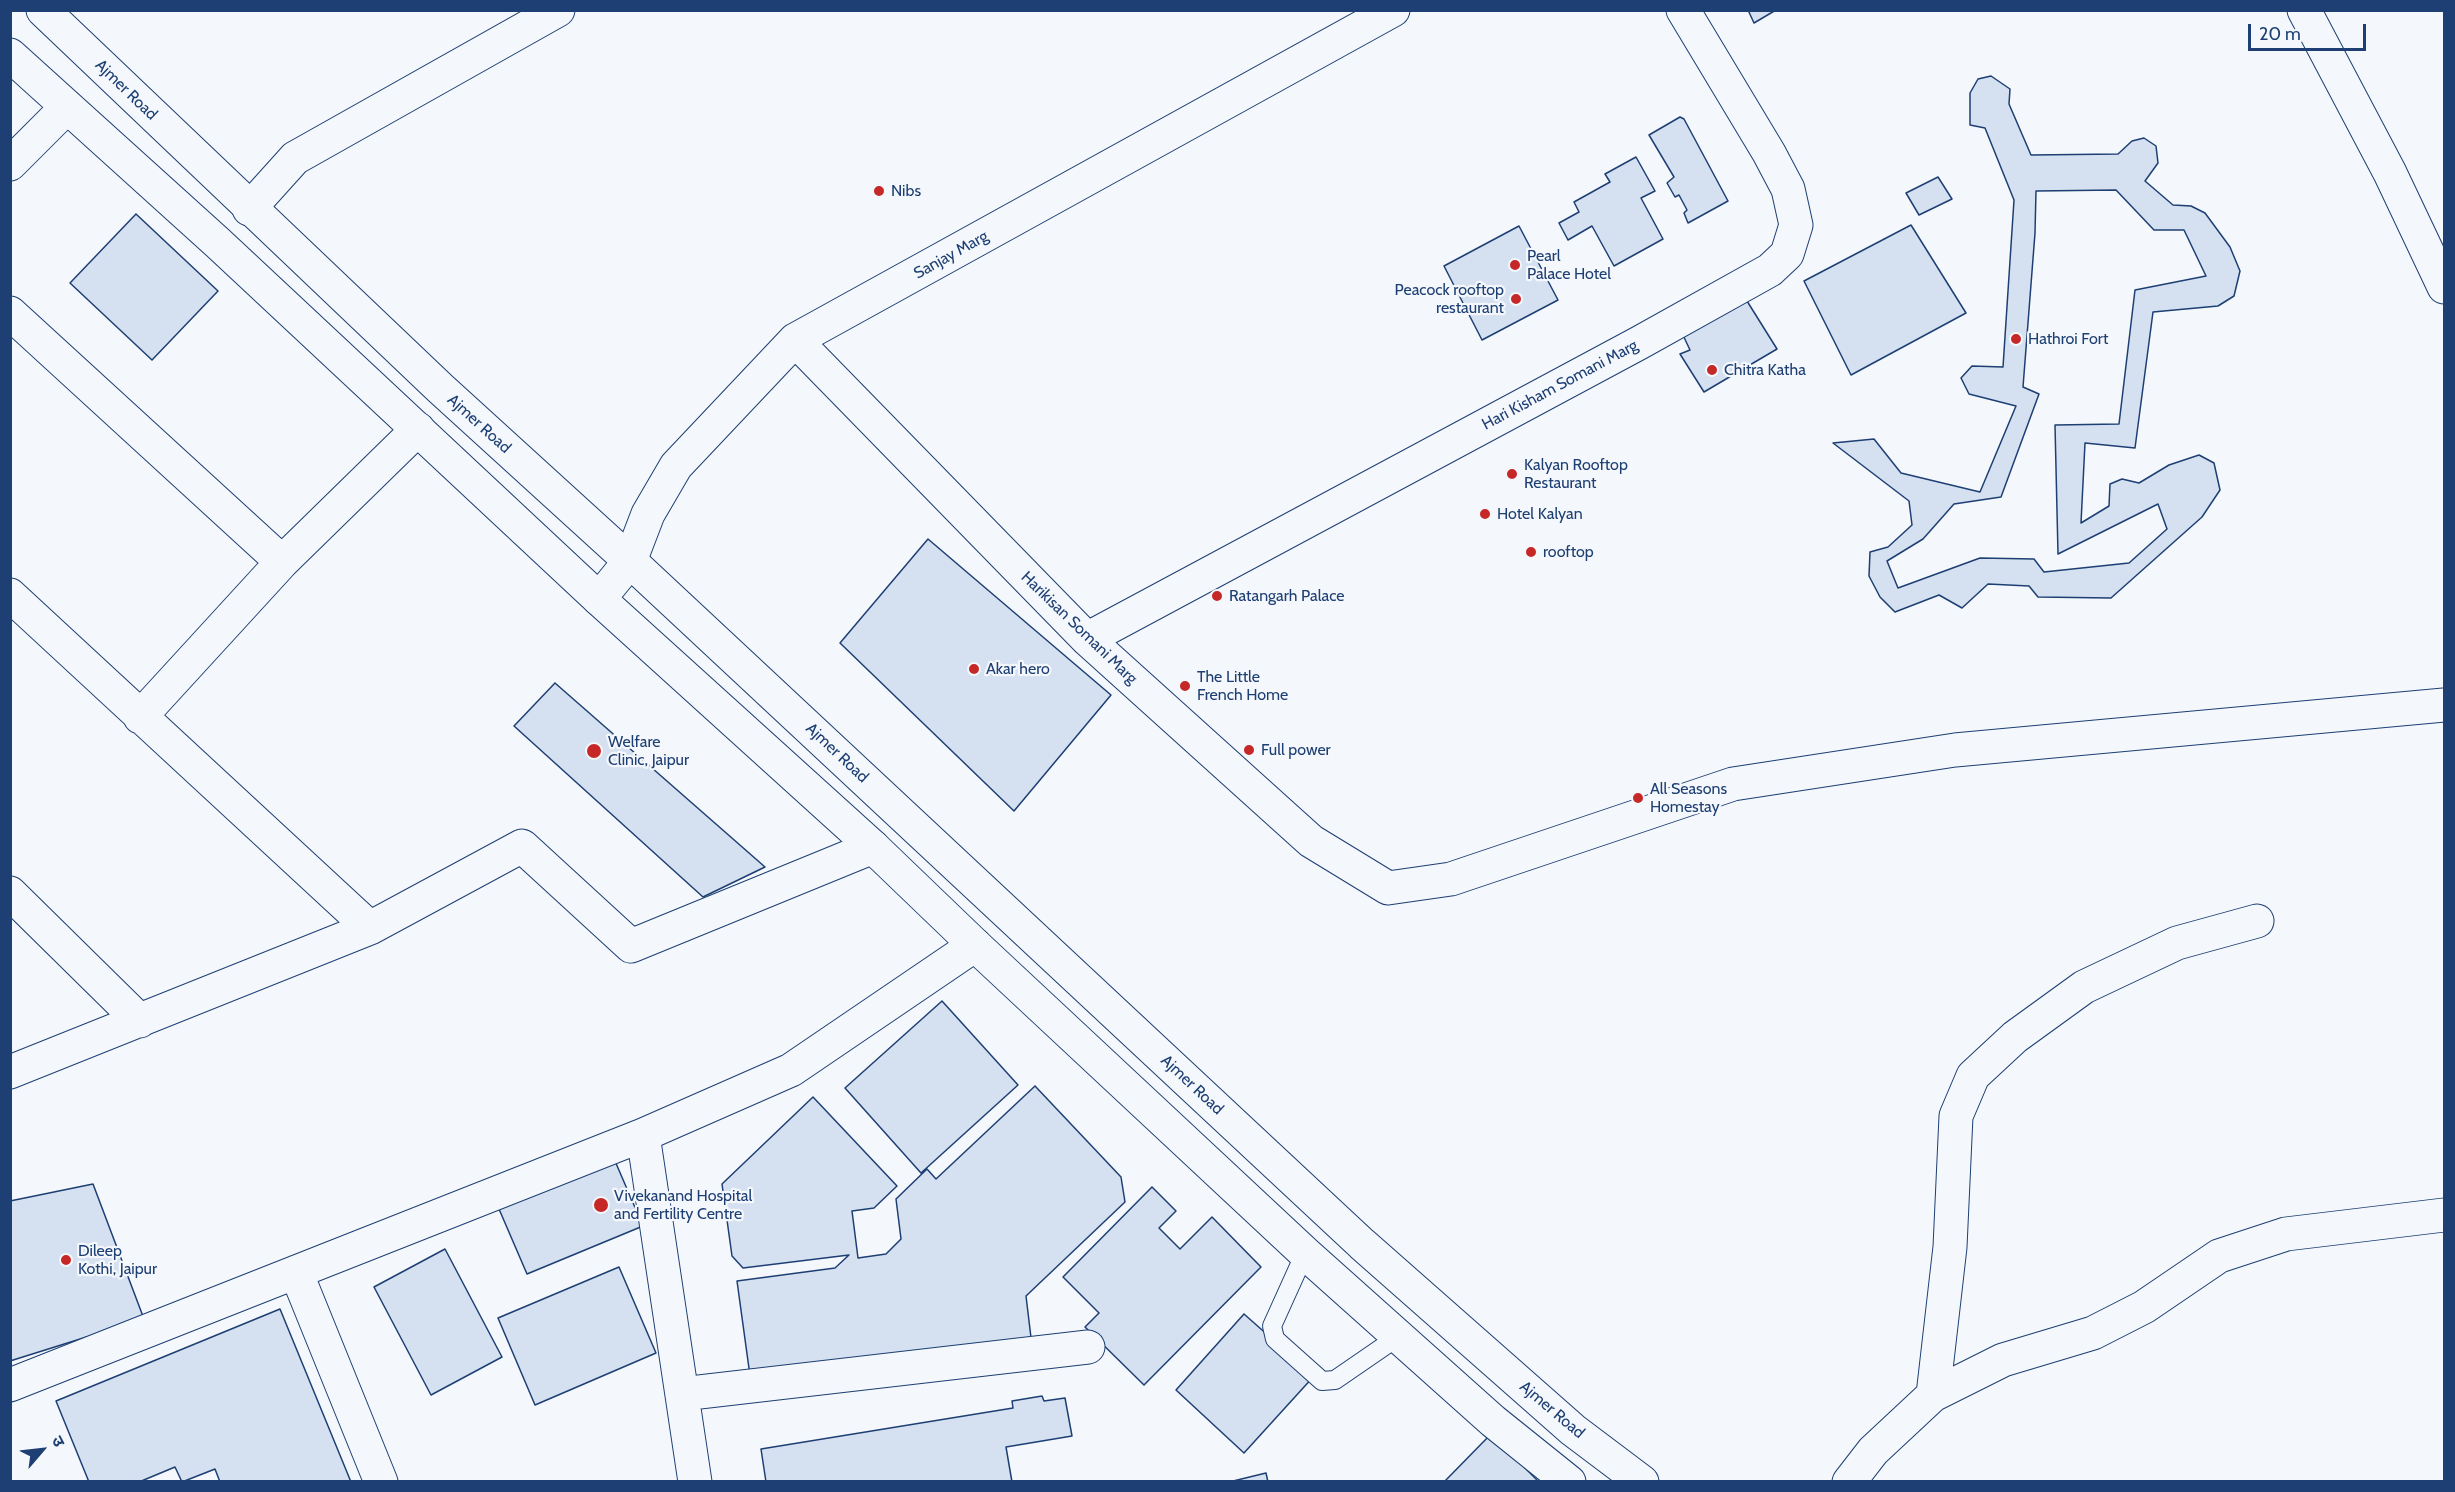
<!DOCTYPE html>
<html>
<head>
<meta charset="utf-8">
<style>
	body { margin:0 }
	#map { position:relative; width:2455px; height:1492px; overflow:hidden; background:#f4f7fb; font-family:Cabin,"Noto Sans Devanagari",sans-serif }
	canvas { display:block }
	.frame { position:absolute; inset:0; border:12px solid #1d3f73; pointer-events:none }
	.north { position:absolute; left:12px; top:1420px; width:60px; height:60px; -webkit-text-stroke:4px #f4f7fb; paint-order:stroke; rotate:62deg; font-size:16px; font-weight:700; line-height:24px; text-align:center; color:#1d3f73 }
	.north::after { content:''; display:block; margin:auto; width:21px; height:27px; background:#1d3f73; clip-path:polygon(50% 0,100% 100%,50% 72%,0 100%) }
	.scale { position:absolute; left:2248px; top:24px; width:118px; height:27px; box-sizing:border-box; border:3px solid #1d3f73; border-top:0; padding-left:8px; font-size:18px; line-height:21px; white-space:nowrap; color:#1d3f73; -webkit-text-stroke:4px #f4f7fb; paint-order:stroke }
</style>
</head>
<body>
<div id="map">
<canvas width="2455" height="1492"></canvas>
<div class="frame"></div>
<div class="north">उ</div>
<div class="scale">20 m</div>
</div>
<script>
const context = document.querySelector('canvas').getContext('2d');
context.lineJoin = 'round';
function fillPath(path, color) { context.fillStyle = color; context.fill(path, 'evenodd'); }
const toPath = rows => new Path2D(rows.map(r => 'M' + r).join(''));
function stroke(path, color, width, dash) { context.strokeStyle = color; context.lineWidth = width; context.lineCap = dash ? 'butt' : 'round'; context.setLineDash(dash || []); context.stroke(path); }
function write(font, color, halo, rows, align = 'center') {
  context.font = font + ' Cabin,sans-serif'; context.lineWidth = 4.5; context.setLineDash([]); context.textBaseline = 'middle'; context.strokeStyle = halo; context.fillStyle = color; for (const [text, x, y, turn = 0] of rows) {
    context.save(); context.translate(x, y); context.rotate((+turn || 0) * Math.PI / 180); context.textAlign = isNaN(turn) ? turn : align; if (halo) context.strokeText(text, 0, 0); context.fillText(text, 0, 0); context.restore();
  }
}
const building = toPath([
	[1748,10,1776,10,1754,23,1748,10],
	[1991,76,2010,89,2009,104,2031,155,2118,154,2132,141,2144,138,2156,146,2158,163,2145,181,2173,205,2191,206,2205,213,2230,247,2240,271,2234,296,2218,306,2153,312,2135,448,2085,443,2081,523,2109,506,2110,484,2122,479,2139,483,2169,465,2199,455,2214,463,2220,490,2202,517,2111,598,2038,597,2029,586,1988,584,1962,608,1939,595,1895,612,1880,597,1869,576,1870,552,1888,547,1912,525,1909,501,1833,443,1874,439,1901,473,1980,492,2016,406,1969,394,1961,378,1972,366,2003,367,2014,200,1985,128,1970,125,1970,93,1978,79,1991,76],
	[2116,190,2154,230,2184,230,2206,276,2135,290,2119,424,2055,425,2058,554,2158,504,2167,529,2129,563,2044,572,2034,559,1980,558,1898,588,1887,561,1923,539,1954,504,2001,497,2039,394,2023,387,2035,233,2036,191,2116,190],
	[1680,117,1684,119,1728,201,1688,223,1684,213,1687,210,1679,195,1675,197,1667,183,1674,177,1649,135,1680,117],
	[1636,157,1655,191,1641,198,1663,239,1614,266,1592,226,1568,240,1559,223,1579,212,1574,202,1610,182,1605,174,1636,157],
	[1938,177,1952,199,1919,215,1906,193,1938,177],
	[136,214,218,291,152,360,70,283,136,214],
	[1911,225,1966,313,1851,375,1804,281,1911,225],
	[1519,226,1558,300,1482,340,1444,266,1519,226],
	[1747,301,1777,349,1704,392,1680,354,1690,350,1682,333,1747,301],
	[928,539,1111,695,1014,811,840,643,928,539],
	[555,683,765,867,703,897,514,726,555,683],
	[942,1001,1018,1085,921,1173,845,1088,942,1001],
	[1035,1086,1121,1177,1125,1202,1026,1296,1032,1346,751,1383,737,1281,835,1268,849,1255,743,1268,732,1256,722,1184,813,1097,897,1186,874,1208,852,1211,858,1258,886,1254,901,1239,896,1199,927,1169,936,1179,1035,1086],
	[615,1161,643,1226,527,1274,499,1209,615,1161],
	[93,1184,144,1319,10,1361,10,1201,93,1184],
	[1152,1187,1176,1211,1159,1228,1180,1249,1212,1217,1261,1267,1144,1385,1085,1327,1099,1313,1063,1277,1152,1187],
	[445,1249,502,1357,431,1395,374,1287,445,1249],
	[619,1267,656,1353,535,1405,498,1318,619,1267],
	[280,1309,351,1482,220,1482,215,1469,182,1482,175,1467,139,1482,89,1482,56,1401,280,1309],
	[1244,1314,1314,1376,1244,1453,1176,1390,1244,1314],
	[1042,1396,1044,1401,1065,1398,1072,1436,1006,1447,1012,1482,766,1482,761,1449,1013,1408,1012,1401,1042,1396],
	[1491,1434,1539,1482,1444,1482,1491,1434],
	[1266,1473,1268,1482,1229,1482,1266,1473]
]);
fillPath(building, '#d5e0f0');
stroke(building, '#1d3f73', 1.5);
const service = toPath([
	[1305,1253,1272,1326,1275,1339,1322,1381,1335,1380,1399,1336]
]);
const minor = toPath([
	[2304,10,2390,173,2444,287],
	[10,164,67,107],
	[249,209,295,158,558,10],
	[10,313,282,562],
	[795,340,1087,639,1311,841,1388,888,1451,879,1733,784,1955,750,2444,705],
	[10,595,370,928],
	[599,599,630,561,648,514,676,466,795,340,1393,10],
	[1087,639,1639,343,1770,270,1787,254,1796,225,1788,189,1769,153,1683,10],
	[140,717,282,562,418,429],
	[10,893,140,1021],
	[10,1072,370,928,522,846,631,946,873,847],
	[643,1135,695,1482],
	[296,1272,381,1482],
	[10,1385,643,1135,791,1070,975,945],
	[682,1394,1088,1347],
	[1933,1395,1950,1247,1956,1116,1973,1076,2015,1037,2084,987,2177,943,2257,921],
	[1849,1482,1873,1451,1933,1395,2003,1360,2093,1333,2144,1307,2219,1256,2286,1234,2444,1215]
]);
const trunk = toPath([
	[43,10,440,388,630,561,1362,1244,1573,1430,1642,1482],
	[10,55,218,243,599,599,873,847,975,945,1305,1253,1493,1421,1569,1482]
]);
stroke(service, '#1d3f73', 20);
stroke(minor, '#1d3f73', 35);
stroke(trunk, '#1d3f73', 35);
stroke(service, '#f4f7fb', 18);
stroke(minor, '#f4f7fb', 33);
stroke(trunk, '#f4f7fb', 33);
for (const [x, y, r, color] of [
	[879,191,6,"#c62828"],
	[1515,265,6,"#c62828"],
	[1516,299,6,"#c62828"],
	[2016,339,6,"#c62828"],
	[1712,370,6,"#c62828"],
	[1512,474,6,"#c62828"],
	[1485,514,6,"#c62828"],
	[1531,552,6,"#c62828"],
	[1217,596,6,"#c62828"],
	[974,669,6,"#c62828"],
	[1185,686,6,"#c62828"],
	[1249,750,6,"#c62828"],
	[594,751,8,"#c62828"],
	[1638,798,6,"#c62828"],
	[601,1205,8,"#c62828"],
	[66,1260,6,"#c62828"]
]) { const dot = new Path2D(); dot.arc(x, y, r, 0, 2 * Math.PI); context.fillStyle = color; context.fill(dot); stroke(dot, '#f4f7fb', 2); }
write('16px', '#1d3f73', '#f4f7fb', [
	["Ajmer Road",126,90,44],
	["Sanjay Marg",951,255,-29],
	["Hari Kisham Somani Marg",1560,385,-28],
	["Ajmer Road",479,424,42],
	["Harikisan Somani Marg",1079,628,44],
	["Ajmer Road",837,753,43],
	["Ajmer Road",1192,1085,43],
	["Ajmer Road",1552,1410,40]
]);
write('16px', '#1d3f73', '#f4f7fb', [
	["Nibs",891,191],
	["Pearl",1527,256],
	["Palace Hotel",1527,274],
	["Peacock rooftop",1504,290,"right"],
	["restaurant",1504,308,"right"],
	["Hathroi Fort",2028,339],
	["Chitra Katha",1724,370],
	["Kalyan Rooftop",1524,465],
	["Restaurant",1524,483],
	["Hotel Kalyan",1497,514],
	["rooftop",1543,552],
	["Ratangarh Palace",1229,596],
	["Akar hero",986,669],
	["The Little",1197,677],
	["French Home",1197,695],
	["Welfare",608,742],
	["Clinic, Jaipur",608,760],
	["Full power",1261,750],
	["All Seasons",1650,789],
	["Homestay",1650,807],
	["Vivekanand Hospital",614,1196],
	["and Fertility Centre",614,1214],
	["Dileep",78,1251],
	["Kothi, Jaipur",78,1269]
], 'left');
</script>
</body>
</html>
